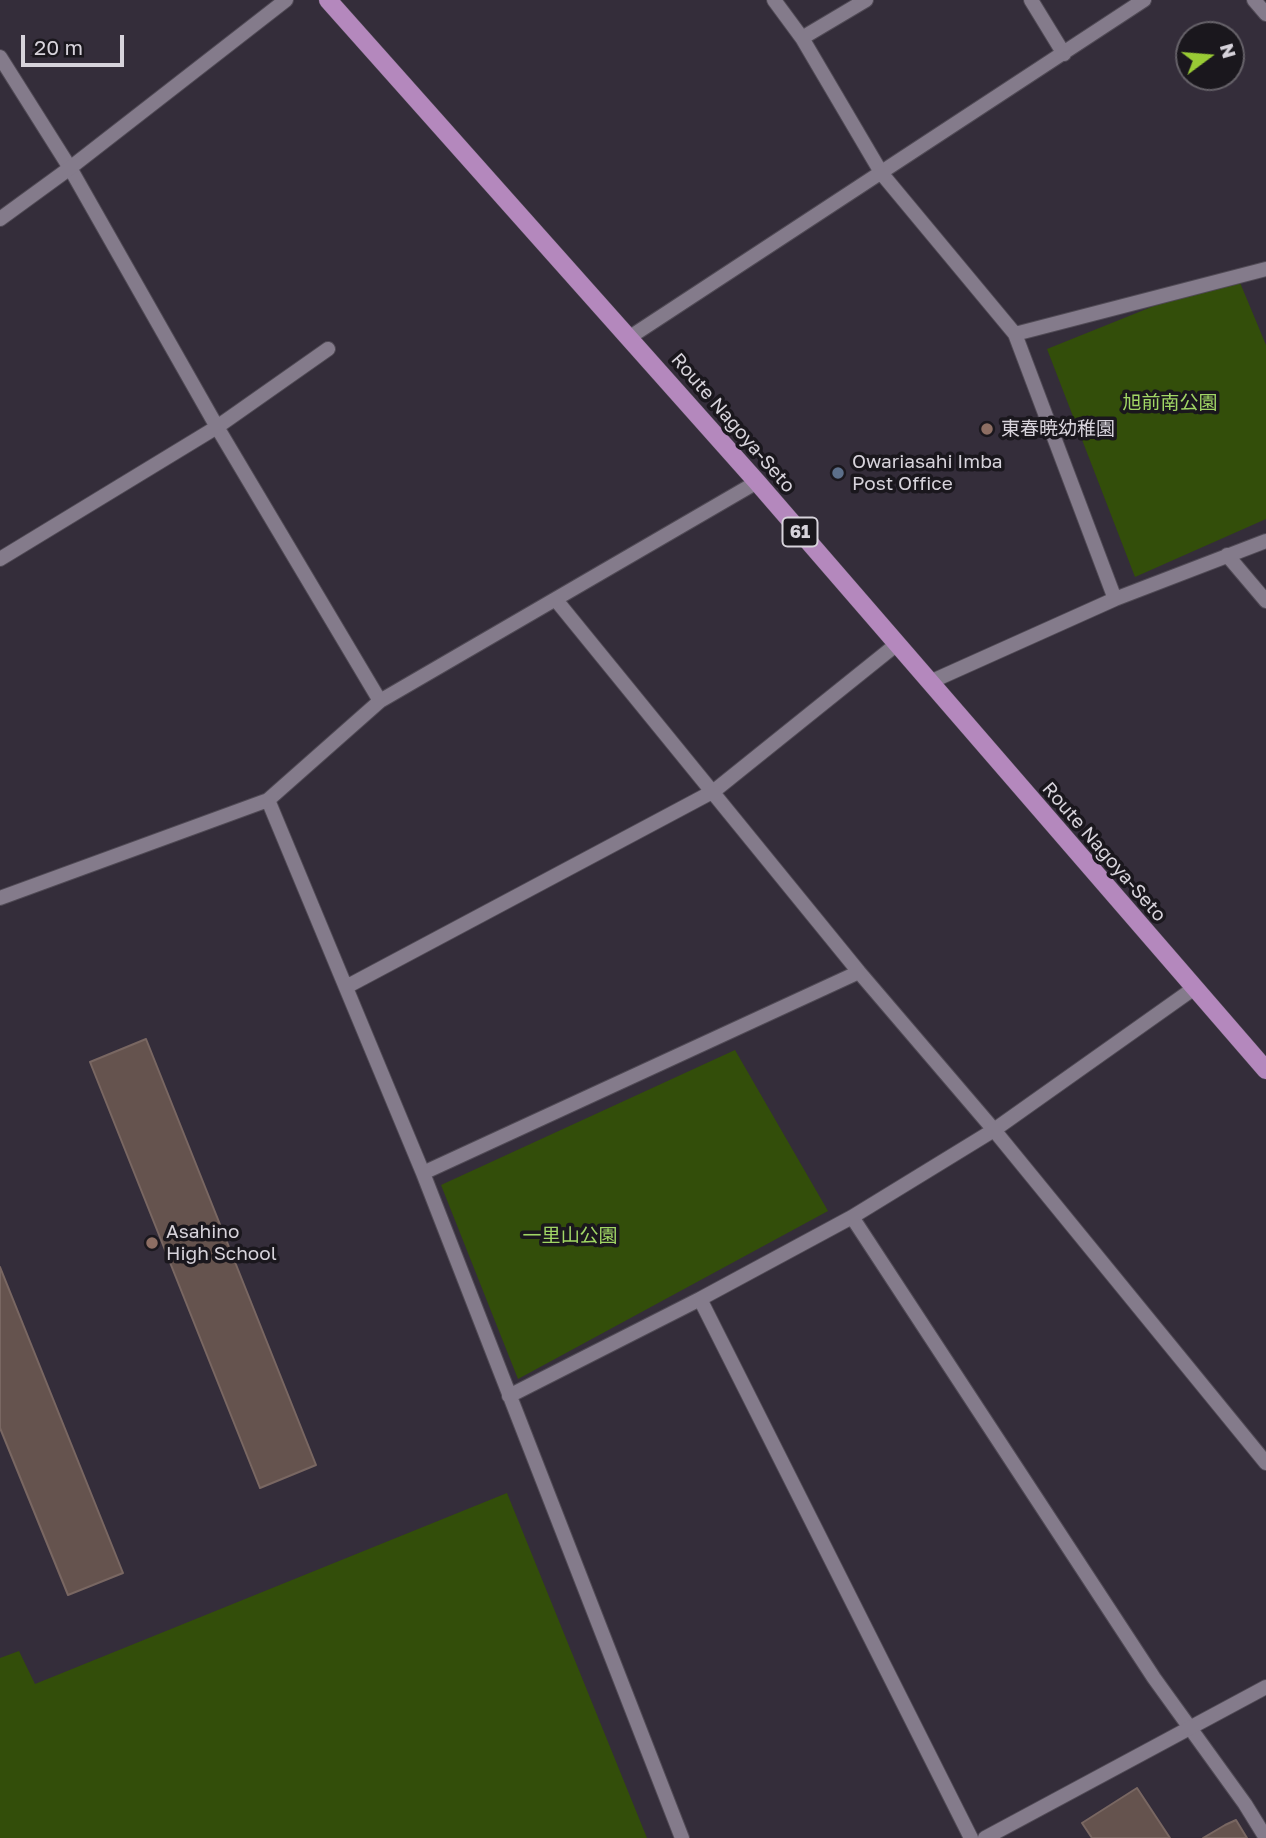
<!DOCTYPE html>
<html>
<head>
<meta charset="utf-8">
<style>
	body { margin:0 }
	#map { position:relative; width:1266px; height:1838px; overflow:hidden; background:#342d3a; font-family:"Golos Text",sans-serif }
	canvas { display:block }
	.north { position:absolute; left:1175px; top:21px; width:70px; height:70px; box-sizing:border-box; background:#1a171d; border:2px solid #666269; border-radius:50%; rotate:74deg; font-size:19px; font-weight:700; line-height:28px; text-align:center; color:#d7d3db }
	.north::after { content:''; display:block; margin:auto; width:24px; height:32px; background:#99cb35; clip-path:polygon(50% 0,100% 100%,50% 72%,0 100%) }
	.scale { position:absolute; left:21px; top:35px; width:103px; height:32px; box-sizing:border-box; border:4px solid #d7d3db; border-top:0; padding-left:9px; font-size:21px; line-height:24px; white-space:nowrap; color:#d7d3db; -webkit-text-stroke:5px #1a171d; paint-order:stroke }
</style>
</head>
<body>
<div id="map">
<canvas width="1266" height="1838"></canvas>
<div class="north">N</div>
<div class="scale">20 m</div>
</div>
<script>
const context = document.querySelector('canvas').getContext('2d');
context.lineJoin = 'round';
function fillPath(path, color) { context.fillStyle = color; context.fill(path, 'evenodd'); }
const toPath = rows => new Path2D(rows.map(r => 'M' + r).join(''));
function stroke(path, color, width, dash) { context.strokeStyle = color; context.lineWidth = width; context.lineCap = dash ? 'butt' : 'round'; context.setLineDash(dash || []); context.stroke(path); }
function write(font, color, halo, rows, align = 'center') {
  context.font = font + ' "Golos Text","Noto Sans JP",sans-serif'; context.lineWidth = 7; context.setLineDash([]); context.textBaseline = 'middle'; context.strokeStyle = halo; context.fillStyle = color; for (const [text, x, y, turn = 0] of rows) {
    context.save(); context.translate(x, y); context.rotate((+turn || 0) * Math.PI / 180); context.textAlign = isNaN(turn) ? turn : align; if (halo) context.strokeText(text, 0, 0); context.fillText(text, 0, 0); context.restore();
  }
}
fillPath(toPath([
	[1236,273,1266,345,1266,519,1135,577,1047,349],
	[735,1050,828,1211,518,1379,441,1185],
	[507,1493,647,1838,0,1838,0,1658,19,1651,35,1684]
]), '#334e0a');
const building = toPath([
	[146,1039,316,1465,260,1488,90,1062,146,1039],
	[0,1267,123,1573,68,1595,0,1428,0,1267],
	[1137,1788,1170,1838,1092,1838,1082,1823,1137,1788],
	[1236,1820,1247,1838,1203,1838,1225,1825,1236,1820]
]);
fillPath(building, '#65534e');
stroke(building, '#796762', 2);
const minor = toPath([
	[774,0,802,38,882,174,1015,334,1115,599],
	[1031,0,1064,54],
	[1254,0,1266,14],
	[802,38,866,0],
	[0,57,70,168,217,427,380,701],
	[1015,334,1266,269],
	[630,337,1144,0],
	[1227,555,1266,601],
	[0,559,217,427,328,349],
	[556,600,859,972,994,1130,1266,1463],
	[930,682,1115,599,1266,541],
	[268,800,423,1173,682,1838],
	[0,898,268,800,380,701,757,482],
	[346,987,714,791,897,644],
	[423,1173,859,972],
	[852,1217,1154,1678,1245,1804,1266,1838],
	[700,1299,971,1838],
	[509,1396,700,1299,852,1217,994,1130,1193,989]
]);
const tertiary = toPath([
	[0,219,70,168,286,0],
	[985,1838,1266,1687]
]);
const primary = toPath([
	[328,0,757,482,1266,1070]
]);
stroke(minor, '#504a55', 16);
stroke(tertiary, '#504a55', 16);
stroke(primary, '#504a55', 19);
stroke(minor, '#847b8b', 14);
stroke(tertiary, '#847b8b', 14);
stroke(primary, '#b488bd', 18);
for (const [x, y, r, color] of [
	[987,429,7,"#8d6e63"],
	[838,473,7,"#5c6f8a"],
	[152,1243,7,"#8d6e63"]
]) { const dot = new Path2D(); dot.arc(x, y, r, 0, 2 * Math.PI); context.fillStyle = color; context.fill(dot); stroke(dot, '#1a171d', 2.5); }
for (const [x, y, w] of [
	[800,532,35]
]) { const box = new Path2D(); box.roundRect(x - w / 2, y - 14.5, w, 29, 5); context.fillStyle = '#1a171d'; context.fill(box); stroke(box, '#d7d3db', 2); }
write('bold 18px', '#d7d3db', null, [
	["61",800,532]
]);
write('19px', '#a1d665', '#1a171d', [
	["旭前南公園",1170,403],
	["一里山公園",570,1236]
]);
write('19px', '#d7d3db', '#1a171d', [
	["Route Nagoya-Seto",733,423,49],
	["Route Nagoya-Seto",1104,852,49]
]);
write('19px', '#d7d3db', '#1a171d', [
	["東春暁幼稚園",1001,429],
	["Owariasahi Imba",852,462],
	["Post Office",852,484],
	["Asahino",166,1232],
	["High School",166,1254]
], 'left');
</script>
</body>
</html>
